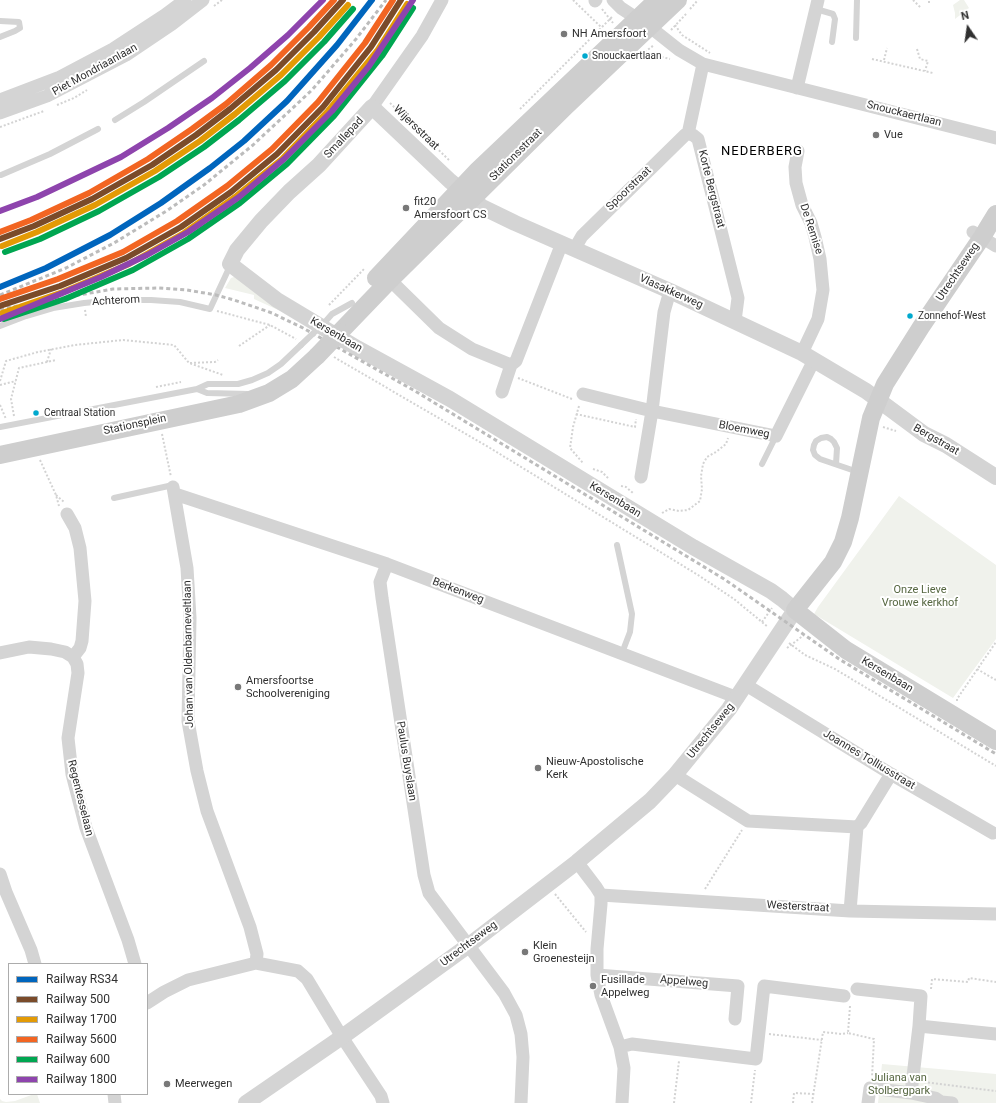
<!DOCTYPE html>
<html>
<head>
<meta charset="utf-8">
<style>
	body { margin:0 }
	#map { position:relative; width:996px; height:1103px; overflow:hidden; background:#fff; font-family:Roboto,sans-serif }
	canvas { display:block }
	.legend { position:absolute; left:8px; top:963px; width:140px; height:132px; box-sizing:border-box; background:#fff; border:1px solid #acacac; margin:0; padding:5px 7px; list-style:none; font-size:12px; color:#303030 }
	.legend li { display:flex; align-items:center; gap:8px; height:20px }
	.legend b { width:20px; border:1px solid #acacac }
	.north { position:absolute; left:948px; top:8px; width:40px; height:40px; -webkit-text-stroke:3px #fff; paint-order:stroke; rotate:347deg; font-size:11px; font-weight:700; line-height:16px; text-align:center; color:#303030 }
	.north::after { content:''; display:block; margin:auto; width:14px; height:18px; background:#303030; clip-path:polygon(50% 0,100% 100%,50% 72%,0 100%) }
</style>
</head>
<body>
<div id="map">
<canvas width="996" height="1103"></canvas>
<ul class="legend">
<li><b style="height:5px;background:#0065bd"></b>Railway RS34</li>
<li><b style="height:5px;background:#7a4b2a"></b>Railway 500</li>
<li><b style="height:5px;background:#e39a05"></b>Railway 1700</li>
<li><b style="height:5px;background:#f26522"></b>Railway 5600</li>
<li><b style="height:5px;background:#00a651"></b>Railway 600</li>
<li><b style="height:5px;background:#8e44ad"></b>Railway 1800</li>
</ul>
<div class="north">N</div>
</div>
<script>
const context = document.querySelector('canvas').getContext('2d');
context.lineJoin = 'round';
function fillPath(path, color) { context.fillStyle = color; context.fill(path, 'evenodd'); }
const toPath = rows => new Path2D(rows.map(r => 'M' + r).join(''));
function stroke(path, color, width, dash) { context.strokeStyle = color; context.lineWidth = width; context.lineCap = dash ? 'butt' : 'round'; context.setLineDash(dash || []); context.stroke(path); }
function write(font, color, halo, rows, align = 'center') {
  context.font = font + ' Roboto,sans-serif'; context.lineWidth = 4; context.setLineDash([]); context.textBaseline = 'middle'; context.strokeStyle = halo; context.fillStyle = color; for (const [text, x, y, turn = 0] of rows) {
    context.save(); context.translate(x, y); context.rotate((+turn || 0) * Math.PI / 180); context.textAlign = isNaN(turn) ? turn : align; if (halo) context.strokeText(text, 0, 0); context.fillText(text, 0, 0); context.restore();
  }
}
fillPath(toPath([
	[960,0,964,0,969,8,955,19,955,13,953,5],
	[237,276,287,314,254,299,254,295,225,288,231,278],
	[899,496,996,565,996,639,953,698,814,614,818,607],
	[882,1064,996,1074,996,1103,878,1103],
	[34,1094,37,1094,40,1103,0,1103,0,1099,2,1101,6,1102,15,1101]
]), '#f0f2ec');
stroke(toPath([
	[573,0,601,27],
	[913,0,921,8],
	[929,3,929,0],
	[214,6,222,0],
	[602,9,613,23],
	[690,9,698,0],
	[675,25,682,35,710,53],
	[671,30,687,13],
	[917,49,920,59,928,61,925,71],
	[645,52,654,45],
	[646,53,670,59],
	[872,59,933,73],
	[884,60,887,48],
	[390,103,450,161],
	[57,105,74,98,87,90],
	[520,109,613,16],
	[0,127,44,111],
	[329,305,365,268],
	[85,310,86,317],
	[217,311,270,325,296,339],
	[239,346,270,325],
	[334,357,490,448,698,575,734,599,768,627],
	[47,362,51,349],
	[190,363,215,362,218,360],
	[518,378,572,399],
	[0,381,6,361,38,352,75,345,123,340,174,345,189,363,223,375],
	[0,385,16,381],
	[156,387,181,382],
	[0,405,6,419],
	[579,406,573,427,570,448,583,463],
	[576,414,635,427,636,419],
	[14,416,11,399,19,368,56,360],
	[883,427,896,431],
	[162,434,171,477],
	[40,460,56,495,59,506],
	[593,469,602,472,609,479],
	[621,486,626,487,634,494],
	[56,495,64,502],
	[662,513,669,509,679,511,688,510,700,501,702,489,701,476,703,464,707,457,716,452,726,444,728,438],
	[762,622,772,608],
	[789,643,805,655,835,669,996,766],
	[787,648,804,635],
	[977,669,996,680],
	[957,701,957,699,996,642],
	[705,889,742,830],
	[555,894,586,932],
	[931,989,932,979,968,982,969,978,996,982],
	[850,1006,848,1033,874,1039,872,1077],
	[769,1034,822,1040],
	[924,1082,996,1091],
	[674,1103,679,1061],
	[751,1103,755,1070],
	[793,1103,794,1093,814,1094],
	[812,1103,823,1032,842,1034,848,1033]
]), '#d3d3d3', 2, [2, 2]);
stroke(toPath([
	[816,9,833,14,835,19,832,42],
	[0,21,19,22,20,28,15,31,0,37],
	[856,38,857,0],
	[115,120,144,102,204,61],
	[1,175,50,154,98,129],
	[325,322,332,314,352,303],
	[0,326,26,316,53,308,84,303,115,300,151,300,180,302,210,309,230,266],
	[197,389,207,393,249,394],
	[0,427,197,389,208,384,238,384,252,380,268,373,281,364,301,345],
	[762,464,776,436],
	[836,464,837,448,834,442,831,439,827,437,821,438,816,441,814,445,813,450,815,455,820,459,858,472],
	[114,498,173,485],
	[617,545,632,614,630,632,622,653]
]), '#d4d4d4', 6);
stroke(toPath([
	[613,0,621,8,650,27,679,50,703,64,996,138],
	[595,1,596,0],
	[797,88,818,0],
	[0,100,60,77,113,49,165,15,185,0],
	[372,107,422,36,442,0],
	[0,113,47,96,126,55,172,24,203,0],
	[688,134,693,135,698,139,738,298,735,321],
	[688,134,703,64],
	[798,151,795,167,796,183,802,205,811,223,815,237,820,259,823,290,818,319,802,353],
	[973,232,996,246],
	[575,248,582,236,685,135,688,134],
	[390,280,439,328,472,349,511,365,516,361,562,243],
	[670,291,664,312,652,411,776,436,814,360],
	[502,392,511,365],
	[583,394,652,411,641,477],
	[173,487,187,568,190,618,188,721,197,771,207,811,250,927,257,954,256,963],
	[175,494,387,564,738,698],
	[67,514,75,528,80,548,85,601,82,641,80,648,73,657],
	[387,564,380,582,382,598,424,875,429,893,504,993,516,1015,521,1034,523,1057,521,1103],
	[0,653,29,647,51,649,65,652,73,657,77,664,78,673,68,738,72,774,86,828,128,940,135,964],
	[746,685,891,774,993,833],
	[675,775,748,821,857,827],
	[577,862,596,887,601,895,601,904,597,949,597,975,601,995,620,1047,624,1068,622,1103],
	[0,874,6,892,31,950,35,964],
	[601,895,850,911,996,914],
	[850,911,857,827,861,823,891,774],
	[597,975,738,986,735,1019],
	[857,989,921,996,919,1026,996,1034],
	[147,1003,164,992,188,980,256,963,298,971,307,979,342,1037,381,1096,383,1103],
	[620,1047,632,1044,756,1059,764,986,844,996],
	[911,1093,919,1026],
	[114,1094,115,1103],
	[868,1103,870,1088,911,1093,935,1098,941,1102,952,1103]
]), '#d4d4d4', 13);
stroke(toPath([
	[246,1103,342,1037,469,945,577,862,650,801,675,775,729,709,795,610,782,599,771,591,693,547,450,399,357,348,277,300,230,264,237,250,261,221,289,192,319,165,372,107,450,181,482,207,515,223,670,291,802,353,866,391,924,434,946,445,996,477]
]), '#d4d4d4', 16);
stroke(toPath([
	[996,214,982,237,921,327,885,384,871,418,850,518,843,542,833,562,795,610,846,650,996,741],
	[376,278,478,170,657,0],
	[340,332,390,280,565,107,678,0],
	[0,455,239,404,269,393,292,379,317,356]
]), '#cecece', 18);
stroke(toPath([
	[0,295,66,268,114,243,168,210,204,185,253,145,312,90,356,39,386,0],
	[0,309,113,289,159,288,187,290,216,295,234,300,272,313,303,328,415,391,724,579,839,659,996,754]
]), '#bcbcbc', 3, [4, 3]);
stroke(toPath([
	[301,345,325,322]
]), '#d4d4d4', 6);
stroke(toPath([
	[317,356,340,332]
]), '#cecece', 18);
stroke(toPath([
	[0,287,46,268,110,235,161,203,210,168,244,141,287,101,337,45,372,0]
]), '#0065bd', 6);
stroke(toPath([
	[0,239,34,226,92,199,152,165,196,135,230,109,276,70,314,32,343,0],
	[0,306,60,286,126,258,181,227,231,192,277,154,323,107,371,47,401,0]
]), '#7a4b2a', 6);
stroke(toPath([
	[2,246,37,232,95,205,155,171,200,141,235,114,281,75,319,37,348,5],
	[2,313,63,292,129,264,184,233,235,197,282,159,328,111,377,51,407,4]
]), '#e39a05', 6);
stroke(toPath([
	[0,232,31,220,89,193,148,159,192,129,226,104,271,65,309,27,334,0],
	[0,299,58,279,123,252,177,221,227,186,272,149,318,102,365,43,393,0]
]), '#f26522', 6);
stroke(toPath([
	[5,252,40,239,99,211,159,177,204,147,239,120,285,81,324,42,353,9],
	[4,319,65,299,133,270,188,239,240,203,287,164,334,116,382,56,413,8]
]), '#00a651', 6);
stroke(toPath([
	[0,211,37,197,121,157,168,128,212,98,250,68,288,35,323,0],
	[0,319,101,277,147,255,188,232,239,197,284,159,332,111,369,66,413,0]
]), '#8e44ad', 6);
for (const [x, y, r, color] of [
	[564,34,4,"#787878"],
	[585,56,3.5,"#00a9ce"],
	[876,135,4,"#787878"],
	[406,208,4,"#787878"],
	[910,316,3.5,"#00a9ce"],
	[36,413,3.5,"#00a9ce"],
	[238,687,4,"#787878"],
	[538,768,4,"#787878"],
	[525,952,4,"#787878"],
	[593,986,4,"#787878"],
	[167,1084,4,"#787878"]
]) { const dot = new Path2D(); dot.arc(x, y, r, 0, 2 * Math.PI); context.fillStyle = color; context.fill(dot); stroke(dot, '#fff', 1.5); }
write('10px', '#303030', '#fff', [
	["Snouckaertlaan",592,56],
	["Zonnehof-West",918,316],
	["Centraal Station",44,413]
], 'left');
write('11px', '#303030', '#fff', [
	["NH Amersfoort",572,34],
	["Vue",884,135],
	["fit20",414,202],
	["Amersfoort CS",414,215],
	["Amersfoortse",246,681],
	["Schoolvereniging",246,694],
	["Nieuw-Apostolische",546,762],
	["Kerk",546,775],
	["Klein",533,946],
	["Groenesteijn",533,959],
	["Fusillade",601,980],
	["Appelweg",601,993],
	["Meerwegen",175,1084]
], 'left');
write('11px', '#303030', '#fff', [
	["Piet Mondriaanlaan",95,70,-29],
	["Snouckaertlaan",904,114,14],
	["Wijersstraat",416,128,44],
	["Smallepad",344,138,-47],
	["Stationsstraat",516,155,-45],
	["Spoorstraat",629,189,-44],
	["Korte Bergstraat",711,189,76],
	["De Remise",811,229,72],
	["Utrechtseweg",958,272,-56],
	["Vlasakkerweg",671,292,24],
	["Achterom",116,301,-3],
	["Kersenbaan",336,335,30],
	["Stationsplein",135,425,-12],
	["Bloemweg",744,430,11],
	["Bergstraat",936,440,30],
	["Kersenbaan",615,500,31],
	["Berkenweg",458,591,21],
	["Johan van Oldenbarneveltlaan",189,654,-91],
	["Kersenbaan",887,675,31],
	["Utrechtseweg",711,731,-51],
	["Joannes Tolliusstraat",869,760,31],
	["Paulus Buyslaan",406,761,81],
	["Regentesselaan",80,798,76],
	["Westerstraat",798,907,3],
	["Utrechtseweg",469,944,-37],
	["Appelweg",684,982,5]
]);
write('11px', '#566741', '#fff', [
	["Onze Lieve",920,590],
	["Vrouwe kerkhof",920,603],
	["Juliana van",899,1078],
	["Stolbergpark",899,1091]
]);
context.letterSpacing = '1px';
write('13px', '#000', '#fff', [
	["NEDERBERG",762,152]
]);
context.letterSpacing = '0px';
</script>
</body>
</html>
